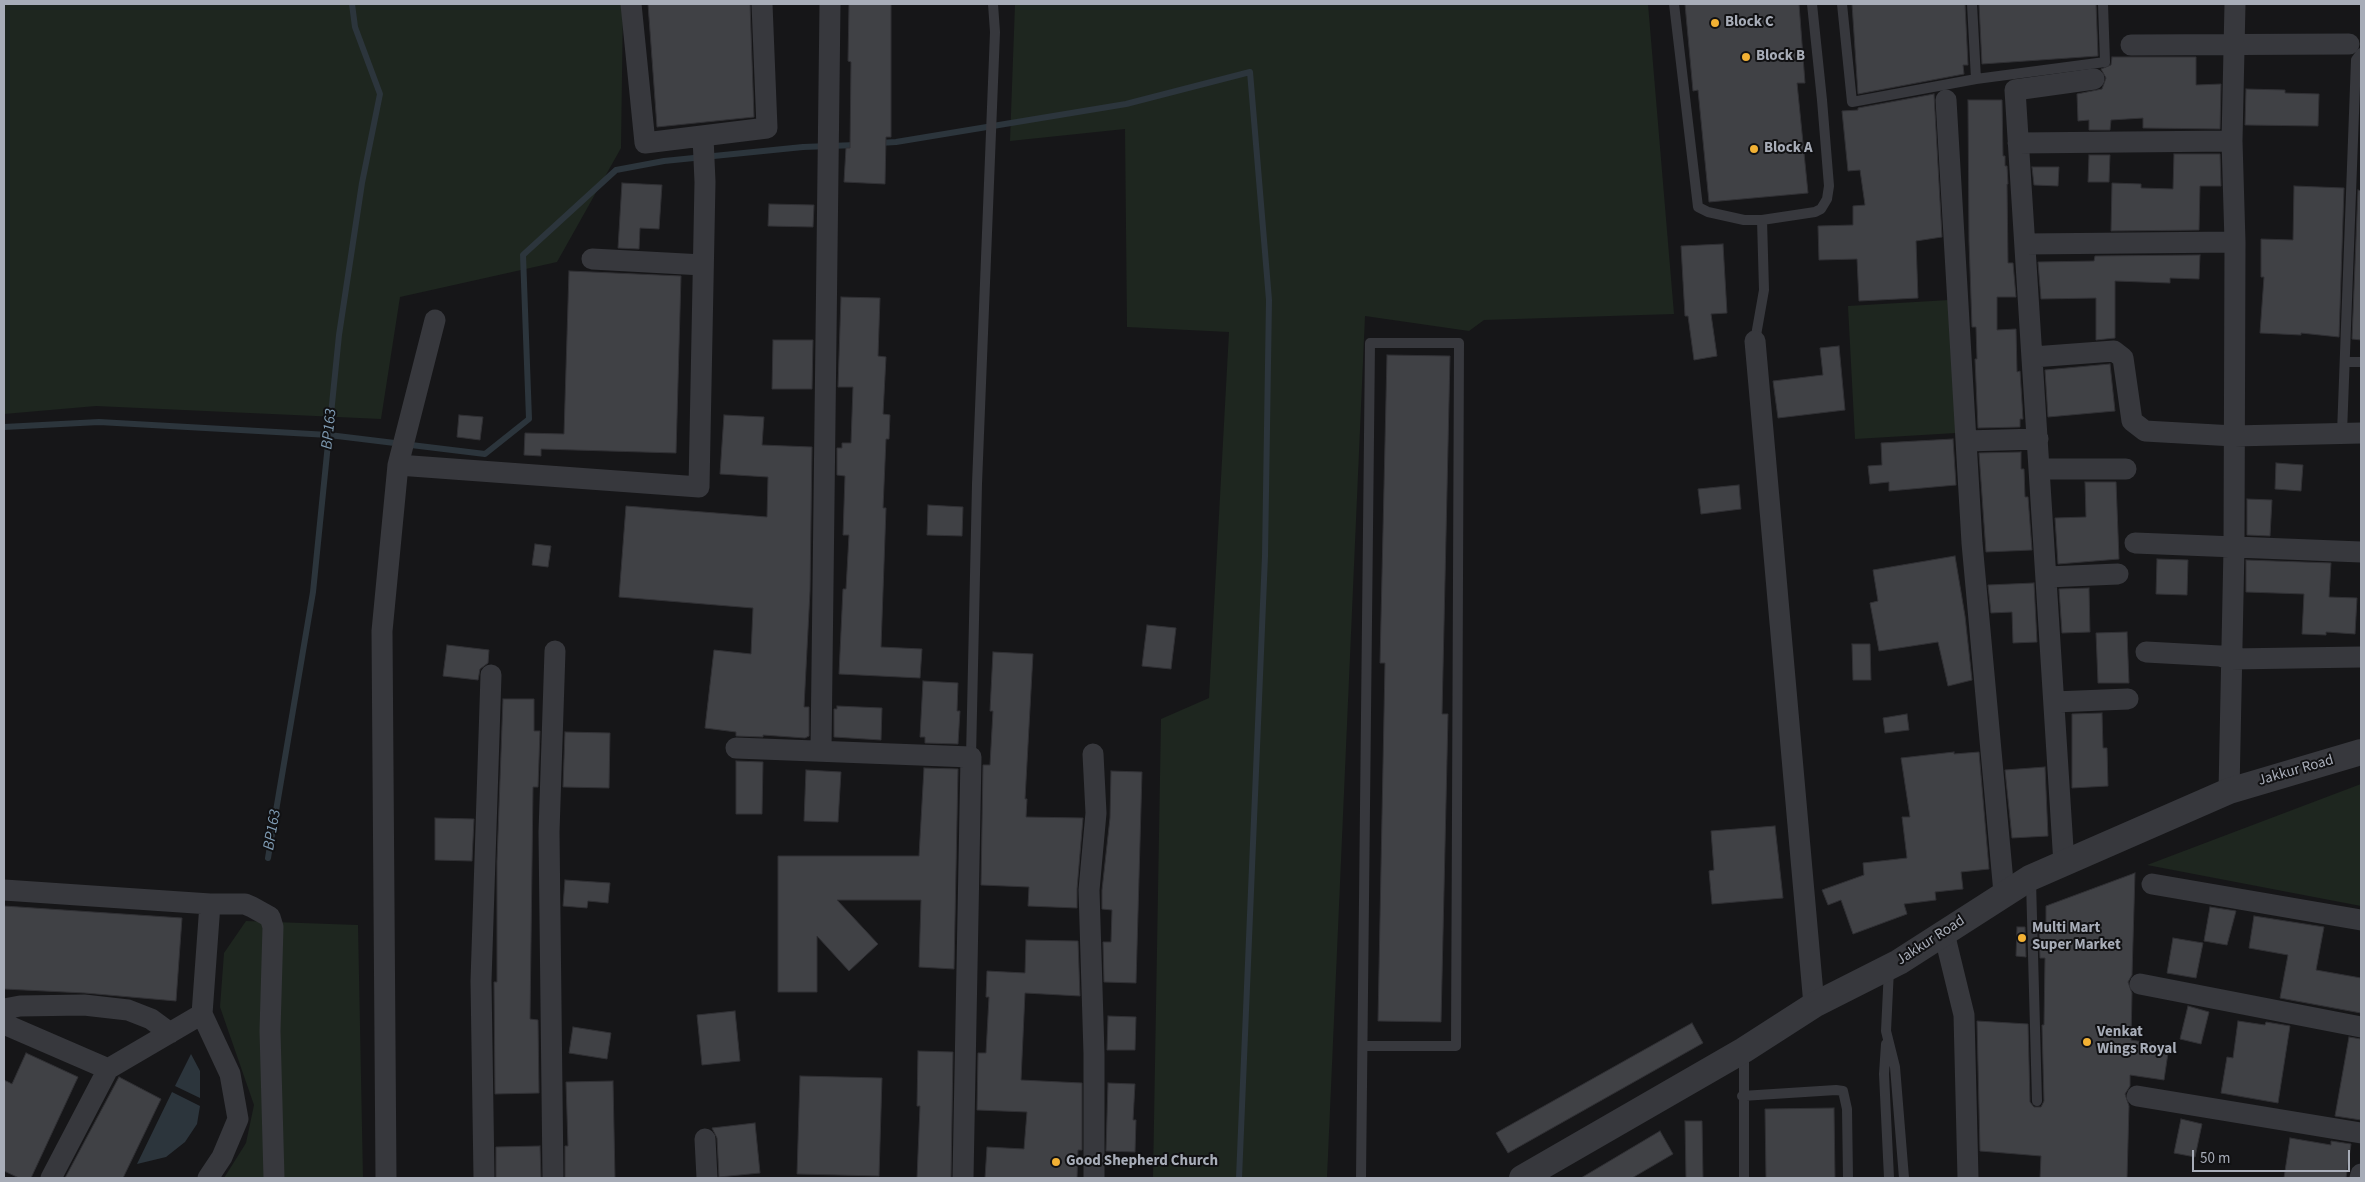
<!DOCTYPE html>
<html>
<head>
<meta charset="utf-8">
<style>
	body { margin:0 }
	#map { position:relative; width:2365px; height:1182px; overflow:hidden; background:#161618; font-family:"Source Sans 3",sans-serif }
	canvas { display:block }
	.frame { position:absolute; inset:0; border:5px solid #a8adb8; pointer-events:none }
	.scale { position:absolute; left:2192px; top:1150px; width:158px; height:22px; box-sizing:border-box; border:2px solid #a8adb8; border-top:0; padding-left:6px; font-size:15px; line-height:18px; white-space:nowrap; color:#a8adb8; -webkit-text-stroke:4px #111113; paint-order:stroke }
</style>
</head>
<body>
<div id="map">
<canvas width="2365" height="1182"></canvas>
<div class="frame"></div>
<div class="scale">50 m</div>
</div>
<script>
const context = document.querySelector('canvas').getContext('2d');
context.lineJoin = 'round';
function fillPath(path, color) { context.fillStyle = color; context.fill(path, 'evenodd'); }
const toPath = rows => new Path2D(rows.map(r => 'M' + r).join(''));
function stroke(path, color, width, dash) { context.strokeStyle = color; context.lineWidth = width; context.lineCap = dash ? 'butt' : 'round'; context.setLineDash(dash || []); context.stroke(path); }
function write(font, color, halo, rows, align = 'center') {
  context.font = font + ' "Source Sans 3",sans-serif'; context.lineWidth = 4; context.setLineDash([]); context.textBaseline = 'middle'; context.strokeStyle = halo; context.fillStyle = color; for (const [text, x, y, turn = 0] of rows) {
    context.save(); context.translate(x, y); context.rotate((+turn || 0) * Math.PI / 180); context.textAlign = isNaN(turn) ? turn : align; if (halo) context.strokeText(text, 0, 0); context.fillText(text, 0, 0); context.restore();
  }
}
fillPath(toPath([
	[4,4,623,4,621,148,557,262,400,297,381,419,96,406,4,414],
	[1015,4,1648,4,1674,314,1484,320,1469,331,1365,316,1327,1178,1153,1178,1161,719,1209,698,1229,332,1127,327,1125,129,1010,141],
	[1949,300,1956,433,1855,439,1848,306],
	[2361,784,2361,906,2147,865],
	[246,921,358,925,363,1178,224,1178,246,1143,254,1105,220,1007,224,953]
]), '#1e261f');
fillPath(toPath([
	[191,1054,200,1071,200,1098,175,1086],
	[172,1092,200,1106,197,1124,185,1142,166,1157,137,1164]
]), '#2c353c');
stroke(toPath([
	[879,143,896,142,1126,104,1250,72,1269,300,1265,556,1239,1178],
	[4,427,99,422,329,435,485,454,529,419,523,255,616,170,664,161,803,147,856,145],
	[268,858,313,592,339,335,362,183,380,94,355,27,352,4]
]), '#2c353c', 6);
const building = toPath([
	[648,4,750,4,754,117,657,127,648,4],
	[849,4,891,4,891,137,886,137,885,184,844,182,846,148,850,148,851,62,848,61,849,4],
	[1685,4,1799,4,1805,83,1797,83,1808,193,1709,202,1698,90,1693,91,1685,4],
	[1852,4,1965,4,1968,65,1963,65,1964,74,1858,94,1852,4],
	[1979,4,2096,4,2098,56,1982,64,1979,4],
	[2112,57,2196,57,2196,85,2221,84,2220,129,2143,128,2143,118,2111,120,2110,130,2089,130,2089,120,2078,121,2077,94,2102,89,2106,78,2101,69,2111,65,2112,57],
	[2246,89,2285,90,2285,93,2319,94,2318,126,2245,125,2246,89],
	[1934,94,1942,237,1916,241,1918,298,1859,301,1857,259,1819,260,1818,226,1853,225,1853,206,1865,205,1860,170,1848,171,1842,111,1858,110,1858,108,1934,94],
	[1968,100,2002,100,2003,156,2005,156,2005,166,2007,166,2008,184,2007,184,2008,263,2013,263,2016,297,1997,297,1997,330,2016,329,2017,372,2020,371,2023,419,2020,419,2020,427,1978,428,1975,359,1977,359,1976,327,1972,327,1969,241,1968,100],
	[2174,154,2220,154,2221,186,2200,186,2199,230,2111,231,2112,183,2141,184,2141,188,2173,189,2174,154],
	[2089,155,2110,155,2109,182,2088,182,2089,155],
	[2032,167,2059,167,2058,186,2034,185,2032,167],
	[622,183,662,185,659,229,640,228,639,249,618,248,622,183],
	[2294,186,2344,188,2339,337,2301,333,2301,335,2260,333,2264,277,2261,277,2261,239,2293,240,2294,186],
	[2358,190,2361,191,2361,340,2352,339,2358,190],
	[769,204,814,205,813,227,768,226,769,204],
	[1723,244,1727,313,1711,314,1717,356,1694,360,1688,316,1685,316,1681,246,1723,244],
	[2200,255,2199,279,2170,278,2170,283,2115,281,2115,338,2096,340,2096,298,2041,299,2038,262,2094,261,2095,256,2200,255],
	[569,271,681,276,676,453,541,449,541,456,524,455,525,433,564,434,569,271],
	[841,297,880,298,878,356,886,357,883,414,890,415,889,439,886,439,883,508,886,508,881,647,922,649,920,678,839,674,843,589,846,589,849,535,843,535,845,476,837,475,837,448,842,448,842,443,851,443,853,387,838,387,841,297],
	[773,340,813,340,812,389,772,389,773,340],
	[1839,346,1845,410,1778,418,1773,381,1823,375,1820,348,1839,346],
	[1387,355,1450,356,1442,714,1448,714,1441,1022,1378,1021,1385,663,1380,663,1387,355],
	[2110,364,2115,411,2048,417,2045,370,2110,364],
	[459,415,483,417,480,440,457,437,459,415],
	[724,415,764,417,762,445,812,447,810,591,804,707,809,707,809,736,805,738,763,735,763,737,736,736,736,732,705,728,714,650,751,654,753,608,619,597,626,506,767,517,768,477,720,474,724,415],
	[1953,439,1956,485,1889,491,1889,482,1870,484,1868,466,1882,465,1881,443,1953,439],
	[2021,452,2021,469,2024,469,2025,497,2028,497,2032,550,1986,552,1979,453,2021,452],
	[2276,463,2303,465,2301,491,2275,489,2276,463],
	[2085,482,2116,482,2119,559,2058,564,2055,518,2086,517,2085,482],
	[1739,485,1741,509,1701,514,1698,489,1739,485],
	[2247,499,2272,500,2270,536,2247,535,2247,499],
	[928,505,963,507,962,536,927,535,928,505],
	[535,544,551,546,548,567,532,565,535,544],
	[1955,556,1965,616,1972,680,1948,686,1938,642,1879,651,1870,603,1878,601,1873,570,1955,556],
	[2157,559,2188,560,2187,595,2156,594,2157,559],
	[2246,560,2331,563,2329,597,2357,598,2355,634,2326,632,2326,635,2302,634,2304,594,2246,592,2246,560],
	[2034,583,2037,642,2013,643,2012,612,1991,613,1988,585,2034,583],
	[2089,588,2090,632,2062,633,2059,589,2089,588],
	[1147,625,1176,628,1171,669,1142,666,1147,625],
	[2127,632,2129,683,2098,683,2096,633,2127,632],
	[1852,644,1870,644,1871,680,1853,680,1852,644],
	[447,645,489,650,488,663,480,669,478,680,443,676,447,645],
	[993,652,1033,654,1025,799,1027,799,1026,817,1083,818,1077,889,1077,908,1028,906,1029,887,981,885,983,765,990,765,993,711,990,711,993,652],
	[923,681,958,683,957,711,960,711,958,744,925,743,925,737,920,737,923,681],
	[503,699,534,699,534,731,540,731,538,787,533,787,530,1019,538,1020,539,1093,495,1094,494,982,497,982,497,861,503,699],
	[837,706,882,708,881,740,834,737,834,709,837,709,837,706],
	[2102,713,2103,748,2107,748,2108,786,2072,788,2072,714,2102,713],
	[1907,714,1909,730,1885,733,1883,718,1907,714],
	[565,732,610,733,609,788,563,787,565,732],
	[1954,752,1954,754,1979,752,1989,869,1961,872,1963,889,1935,892,1936,900,1904,904,1907,914,1853,934,1841,900,1828,905,1822,890,1864,875,1863,863,1907,858,1902,817,1910,817,1901,758,1954,752],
	[736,761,763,762,762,814,736,814,736,761],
	[2045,767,2048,836,2012,838,2005,770,2045,767],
	[924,768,958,769,954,969,919,967,921,900,837,900,878,944,849,971,817,936,817,992,778,992,778,856,919,856,924,768],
	[806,770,841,772,838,822,804,821,806,770],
	[1111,771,1142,772,1136,983,1104,982,1103,942,1111,942,1112,910,1102,909,1102,890,1110,818,1111,771],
	[435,818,474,819,472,861,435,860,435,818],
	[1775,826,1783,898,1712,904,1709,871,1714,870,1711,831,1775,826],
	[2135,873,2132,975,2128,982,2132,993,2131,1040,2169,1046,2164,1080,2130,1075,2130,1086,2125,1094,2129,1106,2127,1178,2040,1178,2041,1156,1980,1151,1977,1021,2028,1024,2030,1102,2034,1107,2041,1107,2044,1101,2042,1025,2044,1025,2045,958,2040,958,2039,928,2046,928,2046,906,2135,873],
	[565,880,610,883,608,903,588,901,587,908,563,906,565,880],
	[4,906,182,918,176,1001,85,993,4,989,4,906],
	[2210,907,2236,911,2227,945,2204,941,2210,907],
	[2254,916,2324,927,2316,970,2361,978,2361,1013,2280,998,2288,955,2249,948,2254,916],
	[2017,927,2025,927,2026,957,2016,956,2017,927],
	[2173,938,2203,943,2196,978,2167,973,2173,938],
	[1026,940,1078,941,1080,996,1025,993,1021,1080,1082,1083,1082,1150,1078,1150,1077,1178,985,1178,987,1147,1024,1149,1027,1112,977,1110,978,1053,986,1053,989,997,986,997,987,971,1025,973,1026,940],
	[2188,1006,2209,1012,2201,1044,2180,1039,2188,1006],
	[735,1011,740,1061,702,1065,697,1015,735,1011],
	[1108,1016,1136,1017,1135,1050,1107,1050,1108,1016],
	[2238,1021,2265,1025,2266,1022,2290,1026,2278,1103,2221,1093,2227,1057,2233,1058,2238,1021],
	[1692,1023,1703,1043,1508,1153,1496,1133,1692,1023],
	[573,1027,611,1033,607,1059,569,1053,573,1027],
	[2349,1037,2361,1039,2361,1120,2335,1116,2349,1037],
	[918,1051,953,1052,951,1178,917,1178,920,1106,917,1106,918,1051],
	[26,1053,78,1077,31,1178,19,1178,4,1171,4,1080,12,1084,26,1053],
	[800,1076,882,1078,879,1176,797,1174,800,1076],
	[119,1077,161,1099,123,1178,65,1178,119,1077],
	[613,1081,615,1178,565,1178,565,1146,568,1146,566,1082,613,1081],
	[1108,1083,1135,1084,1133,1120,1136,1120,1135,1152,1106,1151,1108,1083],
	[1834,1108,1835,1178,1766,1178,1765,1109,1834,1108],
	[2181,1119,2202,1124,2195,1157,2174,1153,2181,1119],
	[1685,1121,1702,1121,1703,1178,1686,1178,1685,1121],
	[755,1123,760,1173,719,1177,717,1138,712,1128,755,1123],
	[1660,1131,1673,1154,1632,1178,1581,1178,1660,1131],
	[2290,1138,2331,1145,2331,1141,2351,1144,2346,1178,2284,1178,2290,1138],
	[540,1146,541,1178,496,1178,496,1147,540,1146]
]);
fillPath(building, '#404145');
stroke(building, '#303034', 1);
stroke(toPath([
	[1674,4,1698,207,1708,212,1744,220,1762,220,1815,212,1821,209,1827,199,1829,186,1822,100,1812,4],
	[1842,4,1852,102,1976,79,2105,62,2103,4],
	[1972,4,1976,79],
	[1755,341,1764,290,1762,220],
	[2346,362,2361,362],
	[2342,433,2356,60,2361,53],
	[971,757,977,484,995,32,993,4],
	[2031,881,2037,1101],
	[1889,969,1886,1031,1895,1067,1904,1178],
	[1886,1044,1884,1074,1889,1178],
	[1744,1052,1744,1178],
	[1742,1096,1836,1090,1843,1091,1847,1109,1848,1178],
	[1361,1178,1370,343,1459,343,1456,1046,1364,1046]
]), '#37383d', 10);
stroke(toPath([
	[631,4,645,143,767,128,762,4],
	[2131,45,2349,44],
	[1946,100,1972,543,2004,893],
	[2018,143,2232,141],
	[2025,244,2235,242],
	[592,259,703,265],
	[1755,341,1814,1005],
	[2033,357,2114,351,2123,358,2132,421,2145,431,2234,436,2361,433],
	[1966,441,2038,439],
	[398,465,699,487,705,182,703,137],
	[2039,469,2126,469],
	[2135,543,2361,552],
	[2047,577,2118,574],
	[2146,652,2220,656,2231,659,2361,657],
	[2054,702,2128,699],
	[736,748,971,757,963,1178],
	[821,751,830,4],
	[1093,754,1096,813,1089,890,1094,1054,1094,1178],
	[2229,791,2234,548,2235,242,2232,141,2235,4],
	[2064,864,2015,90,2094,79],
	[2152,884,2361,920],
	[4,890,210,904,202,1014,230,1074,238,1119,222,1157,208,1178],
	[210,904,245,904,252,907,270,917,273,927,270,1031,274,1178],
	[1944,933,1964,1015,1968,1178],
	[2140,984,2361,1027],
	[4,1009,20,1006,84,1005,128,1010,151,1019,170,1033],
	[4,1024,108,1069],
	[2137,1096,2361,1133],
	[705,1139,707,1178],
	[51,1178,108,1069,202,1014],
	[386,1178,382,631,398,465,435,320],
	[484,1178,481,981,491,675],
	[553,1178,549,832,555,651],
	[2360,1178,2361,1174]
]), '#37383d', 21);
stroke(toPath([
	[1522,1178,1744,1050,1814,1005,1899,962,2030,878,2229,791,2361,752]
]), '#37383d', 26);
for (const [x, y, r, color] of [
	[1715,23,5,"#f2b134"],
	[1746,57,5,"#f2b134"],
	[1754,149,5,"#f2b134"],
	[2022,938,5,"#f2b134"],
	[2087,1042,5,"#f2b134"],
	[1056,1162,5,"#f2b134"]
]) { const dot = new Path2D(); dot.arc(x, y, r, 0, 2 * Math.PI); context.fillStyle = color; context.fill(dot); stroke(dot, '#111113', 2); }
write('bold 15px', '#a8adb8', '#111113', [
	["Block C",1725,23],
	["Block B",1756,57],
	["Block A",1764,149],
	["Multi Mart",2032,929],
	["Super Market",2032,946],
	["Venkat",2097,1033],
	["Wings Royal",2097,1050],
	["Good Shepherd Church",1066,1162]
], 'left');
write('15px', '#a8adb8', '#111113', [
	["Jakkur Road",2296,771,-16],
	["Jakkur Road",1931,941,-33]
]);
write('italic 16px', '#7f9bb3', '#111113', [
	["BP163",330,429,-84],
	["BP163",273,830,-80]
]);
</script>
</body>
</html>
